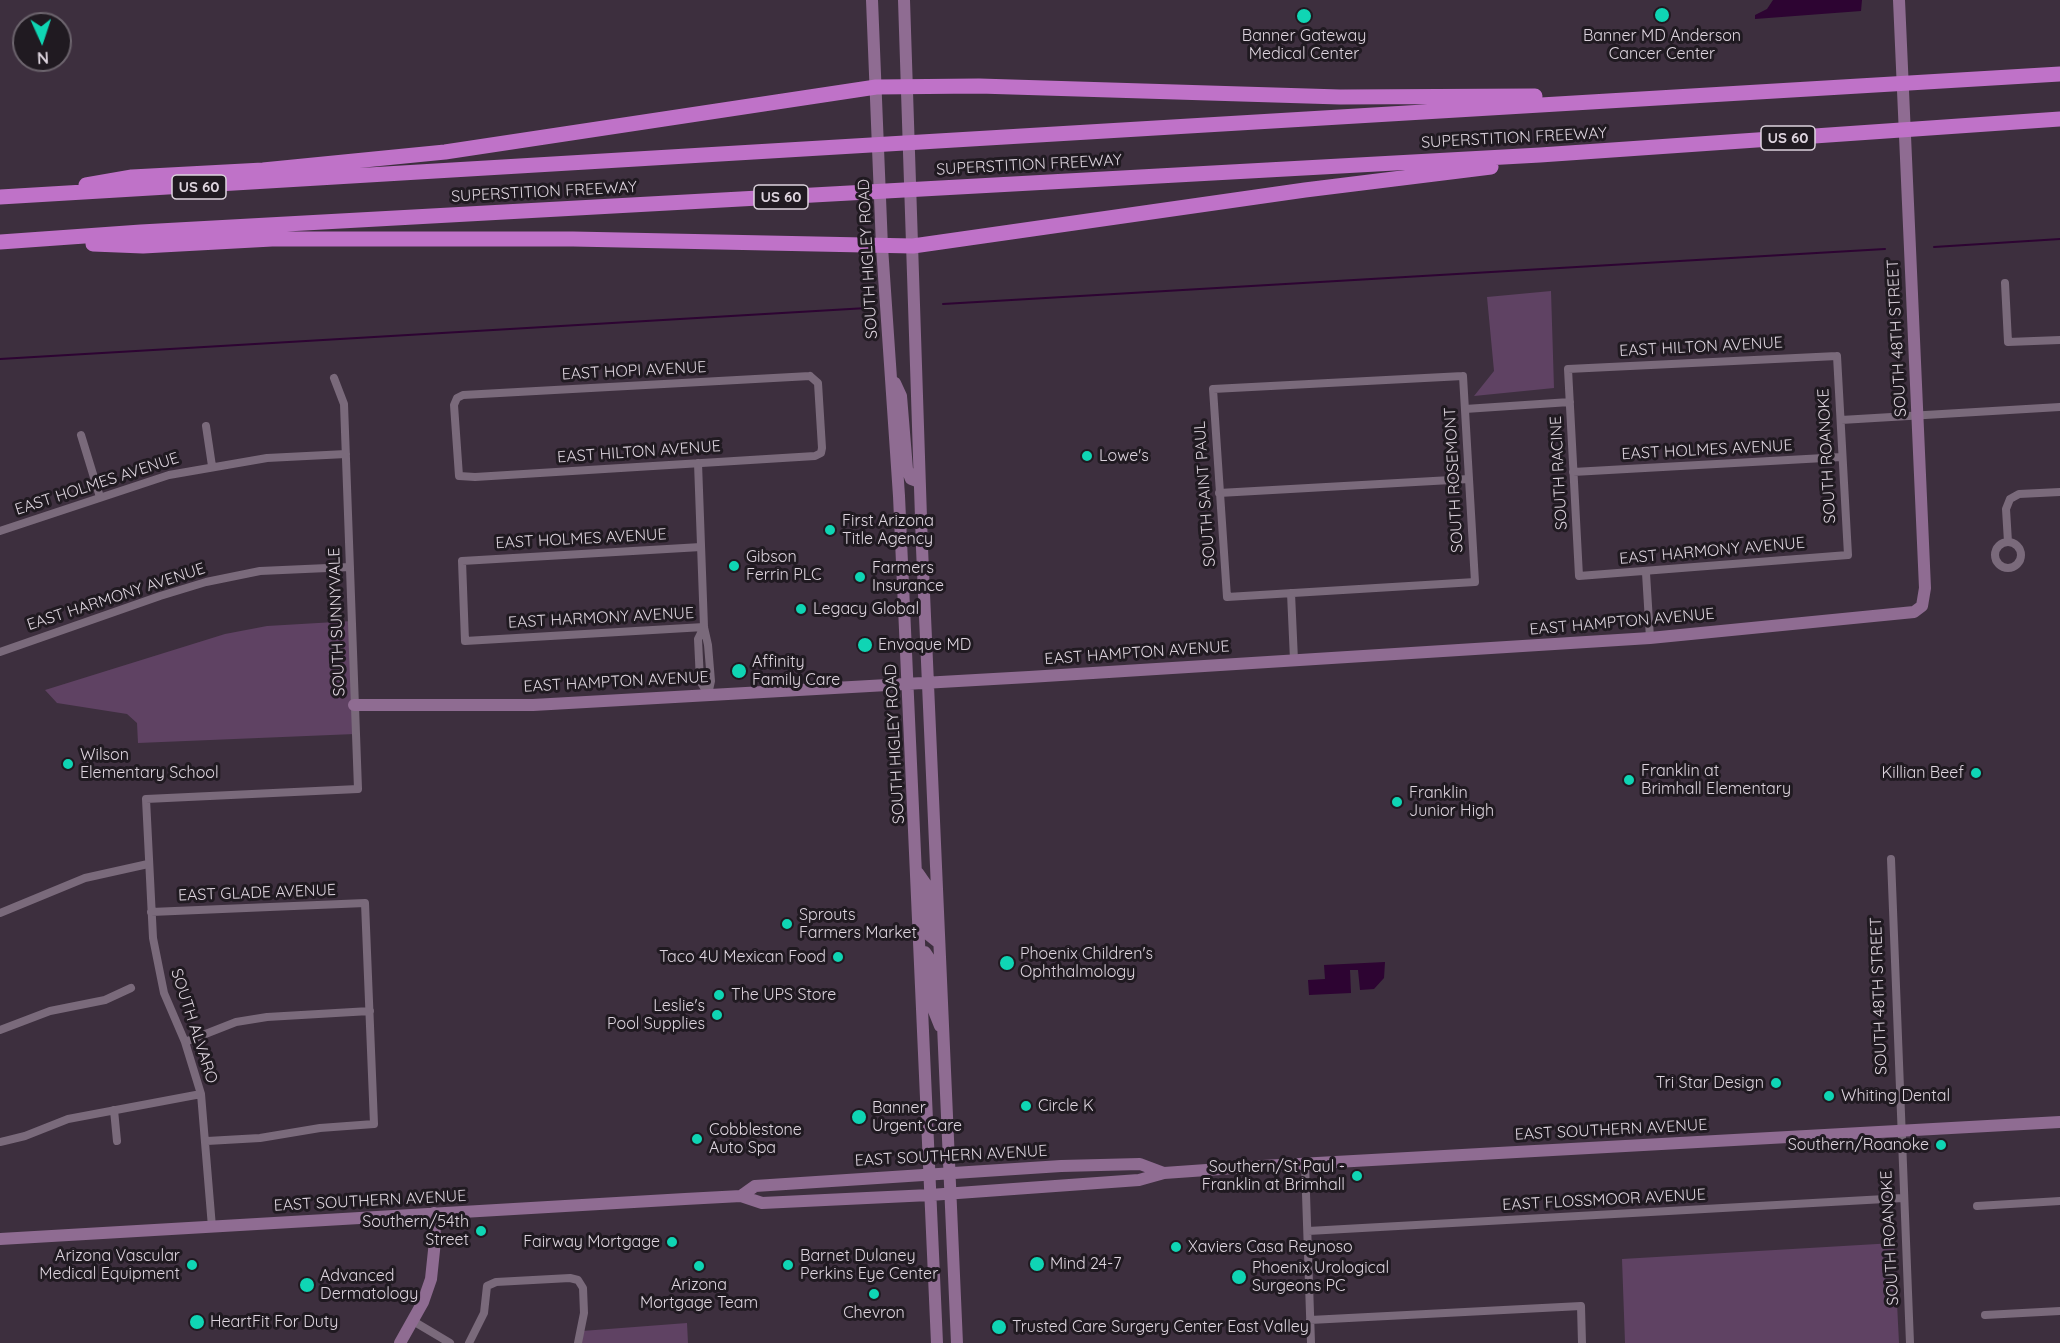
<!DOCTYPE html>
<html>
<head>
<meta charset="utf-8">
<style>
	body { margin:0 }
	#map { position:relative; width:2060px; height:1343px; overflow:hidden; background:#3d2f3e; font-family:Quicksand,sans-serif }
	canvas { display:block }
	.north { position:absolute; left:12px; top:12px; width:60px; height:60px; box-sizing:border-box; background:#201a21; border:2px solid #6c646d; border-radius:50%; rotate:177deg; font-size:16px; font-weight:700; line-height:24px; text-align:center; color:#ddd4de }
	.north::after { content:''; display:block; margin:auto; width:21px; height:27px; background:#0fd5b4; clip-path:polygon(50% 0,100% 100%,50% 72%,0 100%) }
</style>
</head>
<body>
<div id="map">
<canvas width="2060" height="1343"></canvas>
<div class="north">N</div>
</div>
<script>
const context = document.querySelector('canvas').getContext('2d');
context.lineJoin = 'round';
function fillPath(path, color) { context.fillStyle = color; context.fill(path, 'evenodd'); }
const toPath = rows => new Path2D(rows.map(r => 'M' + r).join(''));
function stroke(path, color, width, dash) { context.strokeStyle = color; context.lineWidth = width; context.lineCap = dash ? 'butt' : 'round'; context.setLineDash(dash || []); context.stroke(path); }
function write(font, color, halo, rows, align = 'center') {
  context.font = font + ' Quicksand,sans-serif'; context.lineWidth = 6; context.setLineDash([]); context.textBaseline = 'middle'; context.strokeStyle = halo; context.fillStyle = color; for (const [text, x, y, turn = 0] of rows) {
    context.save(); context.translate(x, y); context.rotate((+turn || 0) * Math.PI / 180); context.textAlign = isNaN(turn) ? turn : align; if (halo) context.strokeText(text, 0, 0); context.fillText(text, 0, 0); context.restore();
  }
}
fillPath(toPath([
	[1551,291,1554,388,1474,396,1494,371,1487,297],
	[352,621,355,734,138,743,137,723,127,714,57,703,45,690,225,634,267,626],
	[1894,1243,1899,1343,1625,1343,1622,1259],
	[687,1323,688,1343,578,1343,582,1331]
]), '#5f4263');
fillPath(toPath([
	[1773,0,1862,0,1861,11,1755,19,1755,15,1767,9],
	[1385,962,1384,978,1374,989,1360,990,1358,970,1350,970,1351,993,1309,995,1308,980,1325,979,1324,965]
]), '#2d0432');
stroke(toPath([
	[1934,247,2060,239],
	[943,304,1885,249],
	[0,359,867,308]
]), '#2d0432', 2);
stroke(toPath([
	[2005,283,2008,342,2060,340],
	[1837,356,1848,555,1579,576,1568,369,1837,356],
	[810,376,818,383,822,448,821,453,815,456,475,477,459,476,454,405,457,398,463,395,810,376],
	[1463,376,1475,582,1227,597,1213,389,1463,376],
	[1465,409,1570,402],
	[1841,420,2060,407],
	[206,426,212,466],
	[81,435,100,497],
	[698,463,704,627,708,645,711,681,708,694],
	[1573,472,1842,457],
	[1219,493,1469,479],
	[0,531,169,475,267,458,346,454],
	'1995 555a13 13 0 1 1 26 0a13 13 0 1 1-26 0Z',
	[2008,542,2006,509,2010,499,2019,494,2060,492],
	[701,547,462,561,465,641,704,627],
	[1646,573,1650,638],
	[1291,593,1294,660],
	[704,627,698,639,700,681,708,694],
	[0,652,160,596,206,582,260,571,350,567],
	[1891,859,1910,1343],
	[151,912,365,903,374,1124,320,1128,260,1138,207,1141],
	[0,913,85,878,148,864],
	[0,1030,50,1011,105,1000,131,988],
	[185,1042,236,1022,267,1017,370,1011],
	[114,1110,117,1141],
	[0,1142,25,1136,68,1119,201,1094],
	[1305,1164,1311,1343],
	[1977,1206,2060,1201],
	[212,1227,201,1094,185,1042,164,993,153,938,146,799,358,789,344,404,334,378],
	[1308,1231,1903,1198],
	[1985,1315,2060,1311],
	[1310,1320,1581,1306,1582,1343],
	[413,1321,450,1343],
	[469,1343,484,1313,487,1286,496,1282,570,1278,578,1280,583,1288,584,1313,578,1343]
]), '#7a6a7b', 8);
stroke(toPath([
	[872,0,882,247,899,496,937,1343],
	[904,0,922,548,957,1343],
	[895,383,901,396,907,469,911,479,919,482],
	[354,705,533,705,1029,677,1650,638,1914,612,1922,606,1925,588,1899,0],
	[918,873,927,886,929,935,939,943],
	[920,952,925,952,929,958,934,1011,940,1026],
	[741,1196,755,1186,1061,1166,1140,1164,1164,1173],
	[0,1239,685,1199,741,1196,762,1203,930,1195,1139,1180,1164,1173,1263,1166,2060,1122],
	[400,1343,423,1302,431,1279,435,1241,434,1213]
]), '#8f6c92', 12);
stroke(toPath([
	[86,185,132,177,263,170,445,152,876,87,979,86,1340,97,1535,96],
	[0,197,2060,74],
	[0,242,141,232,1540,155,2060,119],
	[93,244,143,246,272,239,573,239,913,246,1305,190,1491,167]
]), '#bf72c8', 15);
for (const [x, y, r, color] of [
	[1662,15,8,"#0fd5b4"],
	[1304,16,8,"#0fd5b4"],
	[1087,456,6,"#0fd5b4"],
	[830,530,6,"#0fd5b4"],
	[734,566,6,"#0fd5b4"],
	[860,577,6,"#0fd5b4"],
	[801,609,6,"#0fd5b4"],
	[865,645,8,"#0fd5b4"],
	[739,671,8,"#0fd5b4"],
	[68,764,6,"#0fd5b4"],
	[1976,773,6,"#0fd5b4"],
	[1629,780,6,"#0fd5b4"],
	[1397,802,6,"#0fd5b4"],
	[787,924,6,"#0fd5b4"],
	[838,957,6,"#0fd5b4"],
	[1007,963,8,"#0fd5b4"],
	[719,995,6,"#0fd5b4"],
	[717,1015,6,"#0fd5b4"],
	[1776,1083,6,"#0fd5b4"],
	[1829,1096,6,"#0fd5b4"],
	[1026,1106,6,"#0fd5b4"],
	[859,1117,8,"#0fd5b4"],
	[697,1139,6,"#0fd5b4"],
	[1941,1145,6,"#0fd5b4"],
	[1357,1176,6,"#0fd5b4"],
	[481,1231,6,"#0fd5b4"],
	[672,1242,6,"#0fd5b4"],
	[1176,1247,6,"#0fd5b4"],
	[1037,1264,8,"#0fd5b4"],
	[192,1265,6,"#0fd5b4"],
	[788,1265,6,"#0fd5b4"],
	[699,1266,6,"#0fd5b4"],
	[1239,1277,8,"#0fd5b4"],
	[307,1285,8,"#0fd5b4"],
	[874,1294,6,"#0fd5b4"],
	[197,1322,8,"#0fd5b4"],
	[999,1327,8,"#0fd5b4"]
]) { const dot = new Path2D(); dot.arc(x, y, r, 0, 2 * Math.PI); context.fillStyle = color; context.fill(dot); stroke(dot, '#201a21', 2); }
for (const [x, y, w] of [
	[1788,138,54],
	[199,187,54],
	[781,197,54]
]) { const box = new Path2D(); box.roundRect(x - w / 2, y - 12, w, 24, 4.5); context.fillStyle = '#201a21'; context.fill(box); stroke(box, '#ddd4de', 1.5); }
write('bold 15px', '#ddd4de', null, [
	["US 60",1788,138],
	["US 60",199,187],
	["US 60",781,197]
]);
write('16px', '#ddd4de', '#201a21', [
	["Banner Gateway",1304,36,"center"],
	["Medical Center",1304,54,"center"],
	["Banner MD Anderson",1662,36,"center"],
	["Cancer Center",1662,54,"center"],
	["Lowe's",1099,456],
	["First Arizona",842,521],
	["Title Agency",842,539],
	["Gibson",746,557],
	["Ferrin PLC",746,575],
	["Farmers",872,568],
	["Insurance",872,586],
	["Legacy Global",813,609],
	["Envoque MD",878,645],
	["Affinity",752,662],
	["Family Care",752,680],
	["Wilson",80,755],
	["Elementary School",80,773],
	["Franklin at",1641,771],
	["Brimhall Elementary",1641,789],
	["Killian Beef",1964,773,"right"],
	["Franklin",1409,793],
	["Junior High",1409,811],
	["Sprouts",799,915],
	["Farmers Market",799,933],
	["Phoenix Children's",1020,954],
	["Ophthalmology",1020,972],
	["Taco 4U Mexican Food",826,957,"right"],
	["The UPS Store",731,995],
	["Leslie's",705,1006,"right"],
	["Pool Supplies",705,1024,"right"],
	["Tri Star Design",1764,1083,"right"],
	["Whiting Dental",1841,1096],
	["Circle K",1038,1106],
	["Banner",872,1108],
	["Urgent Care",872,1126],
	["Cobblestone",709,1130],
	["Auto Spa",709,1148],
	["Southern/Roanoke",1929,1145,"right"],
	["Southern/St Paul -",1345,1167,"right"],
	["Franklin at Brimhall",1345,1185,"right"],
	["Southern/54th",469,1222,"right"],
	["Street",469,1240,"right"],
	["Fairway Mortgage",660,1242,"right"],
	["Xaviers Casa Reynoso",1188,1247],
	["Arizona Vascular",180,1256,"right"],
	["Medical Equipment",180,1274,"right"],
	["Barnet Dulaney",800,1256],
	["Perkins Eye Center",800,1274],
	["Mind 24-7",1050,1264],
	["Phoenix Urological",1252,1268],
	["Surgeons PC",1252,1286],
	["Advanced",320,1276],
	["Dermatology",320,1294],
	["Arizona",699,1285,"center"],
	["Mortgage Team",699,1303,"center"],
	["Chevron",874,1313,"center"],
	["HeartFit For Duty",210,1322],
	["Trusted Care Surgery Center East Valley",1012,1327]
], 'left');
write('16px', '#ddd4de', '#201a21', [
	["SUPERSTITION FREEWAY",1514,138,-3],
	["SUPERSTITION FREEWAY",1029,165,-3],
	["SUPERSTITION FREEWAY",544,192,-3],
	["SOUTH HIGLEY ROAD",868,259,-93],
	["SOUTH 48TH STREET",1897,338,-93],
	["EAST HILTON AVENUE",1701,347,-3],
	["EAST HOPI AVENUE",634,371,-3],
	["EAST HOLMES AVENUE",1707,450,-3],
	["EAST HILTON AVENUE",639,452,-4],
	["SOUTH ROANOKE",1827,456,-93],
	["SOUTH RACINE",1559,473,-93],
	["SOUTH ROSEMONT",1454,480,-93],
	["EAST HOLMES AVENUE",97,484,-18],
	["SOUTH SAINT PAUL",1205,494,-94],
	["EAST HOLMES AVENUE",581,539,-3],
	["EAST HARMONY AVENUE",1712,551,-5],
	["EAST HARMONY AVENUE",116,597,-18],
	["EAST HARMONY AVENUE",601,618,-3],
	["SOUTH SUNNYVALE",337,622,-92],
	["EAST HAMPTON AVENUE",1622,622,-5],
	["EAST HAMPTON AVENUE",1137,653,-4],
	["EAST HAMPTON AVENUE",616,682,-3],
	["SOUTH HIGLEY ROAD",895,744,-93],
	["EAST GLADE AVENUE",257,893,-2],
	["SOUTH 48TH STREET",1879,996,-92],
	["SOUTH ALVARO",194,1026,72],
	["EAST SOUTHERN AVENUE",1611,1130,-3],
	["EAST SOUTHERN AVENUE",951,1156,-3],
	["EAST FLOSSMOOR AVENUE",1604,1200,-3],
	["EAST SOUTHERN AVENUE",370,1201,-3],
	["SOUTH ROANOKE",1890,1238,-93]
]);
</script>
</body>
</html>
